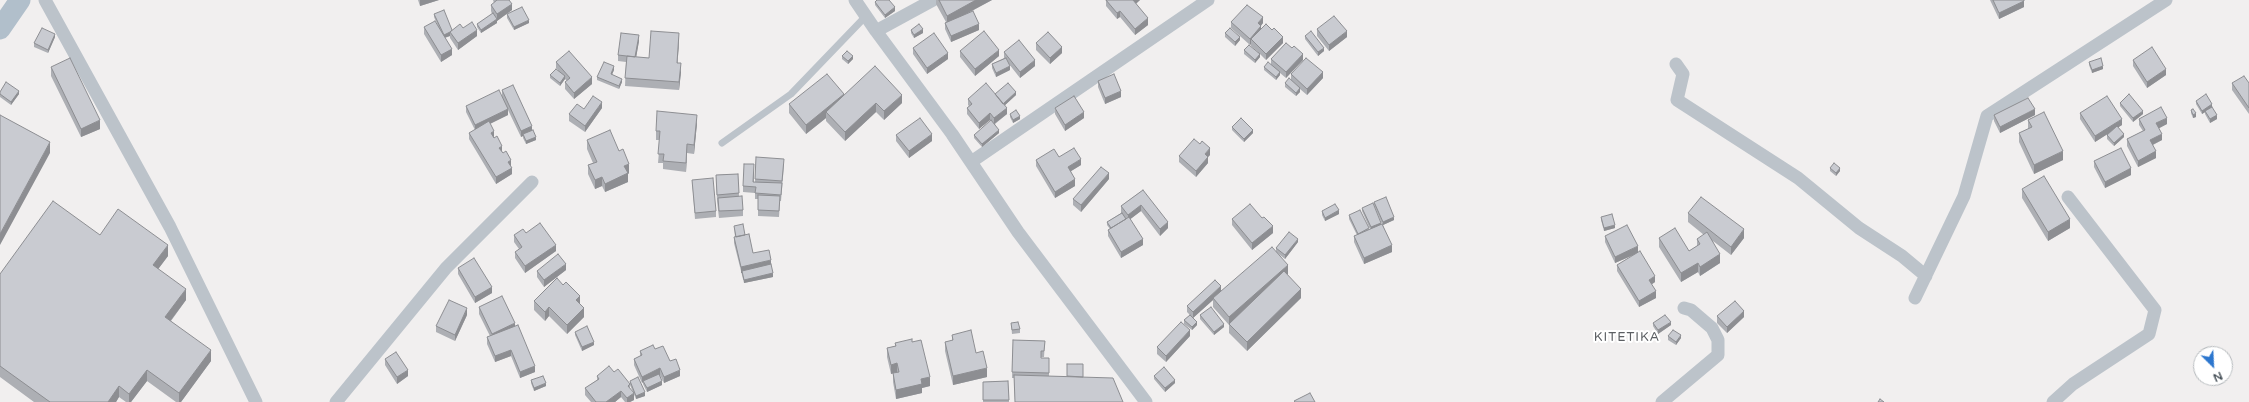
<!DOCTYPE html>
<html>
<head>
<meta charset="utf-8">
<style>
	body { margin:0 }
	#map { position:relative; width:2249px; height:402px; overflow:hidden; background:#f1efef; font-family:"Varela Round",sans-serif }
	canvas { display:block }
	.north { position:absolute; left:2193px; top:346px; width:40px; height:40px; box-sizing:border-box; background:#fff; border:1px solid #b6babd; border-radius:50%; rotate:156deg; font-size:11px; font-weight:700; line-height:16px; text-align:center; color:#49525a }
	.north::after { content:''; display:block; margin:auto; width:14px; height:18px; background:#2c76ce; clip-path:polygon(50% 0,100% 100%,50% 72%,0 100%) }
</style>
</head>
<body>
<div id="map">
<canvas width="2249" height="402"></canvas>
<div class="north">N</div>
</div>
<script>
const context = document.querySelector('canvas').getContext('2d');
context.lineJoin = 'round';
const toPath = rows => new Path2D(rows.map(r => 'M' + r).join(''));
function stroke(path, color, width, dash) { context.strokeStyle = color; context.lineWidth = width; context.lineCap = dash ? 'butt' : 'round'; context.setLineDash(dash || []); context.stroke(path); }
function fillPath(path, color) { context.fillStyle = color; context.fill(path, 'evenodd'); }
function write(font, color, halo, rows, align = 'center') {
  context.font = font + ' "Varela Round",sans-serif'; context.lineWidth = 4; context.setLineDash([]); context.textBaseline = 'middle'; context.strokeStyle = halo; context.fillStyle = color; for (const [text, x, y, turn = 0] of rows) {
    context.save(); context.translate(x, y); context.rotate((+turn || 0) * Math.PI / 180); context.textAlign = isNaN(turn) ? turn : align; if (halo) context.strokeText(text, 0, 0); context.fillText(text, 0, 0); context.restore();
  }
}
stroke(toPath([
	[722,143,791,94,866,16]
]), '#bcc3ca', 7);
stroke(toPath([
	[45,0,170,227,256,402],
	[855,0,876,31,952,134,1018,232,1146,402],
	[876,31,933,0],
	[1676,64,1683,74,1677,100,1798,178,1859,228,1902,256,1926,276],
	[971,162,1208,0],
	[1915,298,1964,196,1987,116,2166,0],
	[336,402,446,268,532,182],
	[1662,402,1718,355,1718,340,1712,328,1691,310,1684,308],
	[2053,402,2073,384,2149,334,2155,310,2068,197]
]), '#bcc3ca', 13);
stroke(toPath([
	[0,29,20,0]
]), '#b1bfcb', 21);
fillPath(toPath([
	[418,0,439,0,420,6],
	[493,0,509,0,512,10,497,21,496,19,497,23,481,33,477,27,477,24,492,14,491,11,491,5,494,3],
	[936,0,992,0,970,12,979,30,951,42,945,29,945,23,946,22,936,4],
	[1106,0,1140,0,1136,4,1148,25,1135,35,1120,17,1117,19,1106,6],
	[1990,0,2024,0,2024,7,1999,19],
	[875,2,895,11,885,18,875,5],
	[434,14,452,30,463,28,477,36,458,50,450,38,450,36,445,38,452,55,441,62,424,34,424,27,438,26,434,17],
	[507,14,529,23,514,30,507,18],
	[1231,22,1263,23,1261,26,1261,29,1283,43,1266,60,1260,54,1260,57,1255,63,1244,54,1244,50,1258,52,1251,46,1251,44,1250,45,1231,28],
	[1317,29,1347,37,1329,51,1317,36],
	[911,30,923,33,914,38,911,33],
	[1225,33,1240,40,1235,46,1225,37],
	[1305,36,1324,51,1318,56,1305,39],
	[55,37,48,53,34,47,34,43],
	[639,41,636,57,649,58,679,42,677,63,681,72,679,90,625,86,626,62,618,61,618,55],
	[1036,43,1062,53,1050,64,1036,50],
	[913,48,948,59,927,74,913,54],
	[960,51,999,56,975,76,960,57],
	[1004,52,1035,66,1020,78,1009,64,1010,70,996,77,992,68,992,64,1004,58],
	[842,56,853,59,848,64,842,59],
	[1271,59,1303,60,1286,78,1280,73,1280,75,1276,80,1264,70,1264,67,1271,64],
	[2133,60,2166,75,2147,88,2133,66],
	[556,62,592,84,574,99,565,89,565,82,567,81,565,79,560,86,550,78,550,75,558,70,556,68],
	[2089,62,2103,69,2092,73,2089,65],
	[51,67,100,129,81,137,51,76],
	[614,70,612,74,622,82,619,89,597,80,597,77],
	[1291,74,1323,78,1307,95,1300,89,1300,92,1296,96,1285,87,1285,83,1291,80],
	[1098,81,1121,97,1105,104,1098,87],
	[2232,83,2249,83,2249,114,2232,90],
	[502,90,532,130,536,140,526,144,523,138,523,136,521,137,508,110,508,115,490,124,494,137,494,138,511,166,512,174,496,184,469,139,469,133,475,130,466,112,466,106,502,96],
	[0,92,19,94,11,105,0,97],
	[995,94,1016,95,1005,105,1007,114,995,124,999,133,982,147,974,138,974,135,991,121,990,120,979,129,967,114,967,108,969,106,968,105,968,99],
	[844,95,902,103,884,120,876,112,845,141,826,121,826,118,806,134,789,113,789,104],
	[2196,101,2212,108,2217,119,2210,123,2205,114,2205,112,2202,114,2196,104],
	[2120,103,2143,114,2133,122,2120,106],
	[602,108,585,132,569,121,569,114,584,109],
	[1055,108,1084,118,1065,131,1055,114],
	[2191,110,2196,117,2193,118,2191,113],
	[2080,113,2122,125,2118,127,2124,137,2114,146,2107,139,2107,135,2112,131,2095,142,2080,119],
	[1010,114,1020,119,1013,123,1010,117],
	[1994,115,2035,115,2000,133,1994,121],
	[2139,119,2167,124,2158,128,2162,140,2153,145,2156,158,2138,167,2127,146,2127,139,2143,131,2139,125],
	[2028,120,2063,160,2034,174,2019,142,2019,133,2028,129],
	[697,123,694,154,687,153,686,172,663,169,663,163,658,163,660,140,656,140,656,131],
	[1232,127,1253,133,1244,142,1232,130],
	[896,135,932,141,909,158,896,141],
	[587,140,629,173,628,174,628,182,605,192,602,186,595,189,588,174,588,165,593,163,587,149],
	[1210,155,1208,157,1208,163,1196,177,1179,162,1179,156],
	[756,157,784,165,781,201,780,201,779,217,758,216,758,199,755,199,755,193,743,192,743,186,754,171,754,182,755,182],
	[1059,157,1081,165,1071,171,1075,186,1055,198,1036,166,1036,160],
	[2094,161,2131,175,2105,188,2094,167],
	[1830,168,1840,171,1836,176,1830,171],
	[738,174,739,196,743,210,743,216,719,218,717,201,716,175],
	[1109,179,1081,212,1073,205,1073,199],
	[692,180,716,211,716,217,695,219],
	[2022,189,2070,228,2048,241,2022,198],
	[1143,190,1168,228,1160,236,1141,211,1130,219,1143,245,1121,258,1108,236,1108,230,1110,229,1107,225,1107,222,1121,213,1121,206],
	[1374,202,1394,220,1383,225,1392,252,1364,264,1354,242,1354,236,1357,235,1349,219,1349,215,1369,229,1370,229,1362,211,1362,208,1381,224,1382,224,1374,205],
	[1322,211,1339,214,1325,221,1322,215],
	[1688,213,1744,238,1731,255,1713,241,1720,263,1700,276,1698,272,1681,282,1659,247,1659,238,1689,251,1697,246,1697,239,1704,235,1688,222],
	[1601,217,1615,228,1604,231,1601,220],
	[1262,218,1273,233,1252,250,1232,225,1232,219],
	[734,226,745,235,753,253,771,265,773,277,744,283,734,243,734,237,735,237],
	[100,235,168,256,158,269,186,300,171,321,211,361,181,402,176,402,147,381,131,402,126,402,119,397,116,402,34,402,0,377,0,274],
	[514,235,556,251,525,273,515,258,515,252,519,249,514,242],
	[1605,236,1638,253,1615,263,1605,242],
	[1298,242,1285,259,1276,252,1288,274,1287,274,1301,298,1247,351,1229,333,1229,325,1213,307,1213,300,1193,318,1197,325,1192,330,1184,324,1184,320,1190,315,1187,312,1187,306,1221,291,1276,251,1276,248],
	[1617,265,1655,282,1651,285,1656,298,1639,307,1617,271],
	[458,268,492,293,475,303,458,274],
	[566,270,544,287,537,277,537,271],
	[534,301,580,304,584,317,567,334,549,316,545,321,534,310],
	[479,307,515,326,535,372,520,378,511,356,495,362,487,344,487,337,490,336,479,314],
	[467,315,455,341,436,332,436,326],
	[1200,315,1224,327,1214,335,1200,319],
	[1717,316,1744,317,1727,333,1717,323],
	[1011,323,1020,329,1020,333,1012,334],
	[1653,323,1671,325,1658,334,1653,326],
	[575,332,594,345,582,351,575,335],
	[952,335,976,353,987,377,953,385,945,351,945,342,952,341],
	[1190,336,1166,362,1157,354,1157,347],
	[1668,336,1681,338,1676,345,1668,340],
	[1013,340,1045,341,1044,357,1041,357,1041,358,1049,358,1049,376,1083,377,1123,402,1015,402,1014,378,1012,378],
	[912,342,930,386,922,388,922,393,896,399,893,382,893,373,897,372,891,374,887,357,887,348,895,346,895,343],
	[655,349,670,361,680,376,664,383,660,375,662,385,647,392,643,384,643,382,642,383,634,365,634,359,640,356,640,351],
	[385,359,408,376,397,384,385,365],
	[614,372,630,384,630,381,645,396,636,399,630,385,630,388,634,400,630,402,625,402,621,397,615,402,591,402,585,395,585,388,597,380,597,376],
	[1154,376,1175,383,1165,392,1154,379],
	[531,380,546,386,534,391,531,383],
	[1008,381,1009,402,983,402,983,382]
]), '#adafb4');
fillPath(toPath([
	[420,0,439,0,420,6],
	[976,0,992,0,947,24,947,16],
	[1133,0,1140,0,1133,6],
	[2024,1,2024,7,1999,19,1999,13],
	[512,4,512,10,497,21,497,14],
	[895,7,895,11,885,18,885,15],
	[1120,11,1120,17,1117,19,1117,13],
	[1263,17,1263,23,1258,29,1258,23],
	[1148,18,1148,25,1135,35,1135,29],
	[497,19,497,23,481,33,481,30],
	[529,20,529,23,514,30,514,27],
	[979,24,979,30,951,42,951,36],
	[1261,26,1261,32,1251,39,1251,44,1250,45,1250,39],
	[923,29,923,33,914,38,914,35],
	[477,30,477,36,458,50,458,43],
	[1347,31,1347,37,1329,51,1329,45],
	[450,32,450,36,443,38,443,35],
	[679,33,679,42,677,71,677,63],
	[55,34,55,37,48,53,48,50],
	[639,35,639,41,635,64,635,57],
	[1240,37,1240,40,1235,46,1235,42],
	[1283,37,1283,43,1266,60,1266,54],
	[1062,47,1062,53,1050,64,1050,58],
	[1324,48,1324,51,1318,56,1318,52],
	[452,49,452,55,441,62,441,55],
	[999,50,999,56,975,76,975,69],
	[948,53,948,59,927,74,927,68],
	[1260,54,1260,57,1255,63,1255,60],
	[1303,54,1303,60,1286,78,1286,72],
	[853,56,853,59,848,64,848,61],
	[1035,60,1035,66,1020,78,1020,72],
	[681,63,681,72,679,90,679,82],
	[614,66,614,70,611,77,611,74],
	[1010,66,1010,70,996,77,996,73],
	[2103,66,2103,69,2092,73,2092,70],
	[2166,69,2166,75,2147,88,2147,82],
	[1280,72,1280,75,1276,80,1276,77],
	[1323,72,1323,78,1307,95,1307,89],
	[565,76,565,79,560,86,560,83],
	[592,77,592,84,574,99,574,93],
	[622,79,622,82,619,89,619,86],
	[1300,88,1300,92,1296,96,1296,93],
	[19,91,19,94,11,105,11,102],
	[1121,91,1121,97,1105,104,1105,98],
	[1016,92,1016,95,1003,107,1003,104],
	[844,94,844,103,826,112,826,118,806,134,806,125],
	[902,95,902,103,884,120,884,111],
	[602,102,602,108,585,132,585,126],
	[876,103,876,112,845,141,845,132],
	[2212,104,2212,108,2202,114,2202,111],
	[1007,108,1007,114,994,124,994,118],
	[508,109,508,115,475,131,475,125],
	[2035,109,2035,115,2000,133,2000,127],
	[2143,111,2143,114,2133,122,2133,118],
	[1084,112,1084,118,1065,131,1065,125],
	[990,113,990,120,979,129,979,123],
	[2196,113,2196,117,2193,118,2193,115],
	[697,115,697,123,694,154,694,145],
	[2217,115,2217,119,2210,123,2210,119],
	[1020,116,1020,119,1013,123,1013,120],
	[2167,118,2167,124,2156,130,2156,123],
	[2122,119,2122,125,2095,142,2095,136],
	[100,120,100,129,81,137,81,129],
	[532,126,532,132,523,134,523,136,521,137,521,131],
	[999,130,999,133,982,147,982,144],
	[1253,130,1253,133,1244,142,1244,139],
	[494,131,494,137,491,139,491,133],
	[932,134,932,141,909,158,909,151],
	[2124,134,2124,137,2114,146,2114,143],
	[2162,134,2162,140,2150,146,2150,140],
	[536,137,536,140,526,144,526,141],
	[50,142,50,153,0,245,0,234],
	[687,144,687,153,686,172,686,163],
	[502,146,502,152,499,154,499,148],
	[1210,148,1210,155,1205,160,1205,154],
	[2063,151,2063,160,2034,174,2034,165],
	[2156,151,2156,158,2138,167,2138,161],
	[1208,157,1208,163,1196,177,1196,171],
	[1081,159,1081,165,1068,173,1068,167],
	[511,160,511,166,508,168,508,162],
	[629,164,629,173,628,174,628,182,605,192,605,184,624,166],
	[512,168,512,174,496,184,496,177],
	[1840,168,1840,171,1836,176,1836,173],
	[2131,168,2131,175,2105,188,2105,182],
	[1109,173,1109,179,1081,212,1081,205],
	[602,177,602,186,595,189,595,180],
	[1075,179,1075,186,1055,198,1055,192],
	[1141,205,1141,211,1128,221,1128,215],
	[1339,210,1339,214,1325,221,1325,218],
	[1394,217,1394,220,1383,225,1383,222],
	[2070,219,2070,228,2048,241,2048,232],
	[1168,222,1168,228,1160,236,1160,229],
	[1381,223,1381,226,1371,230,1371,227],
	[1615,225,1615,228,1604,231,1604,228],
	[1273,226,1273,233,1252,250,1252,243],
	[1744,229,1744,238,1731,255,1731,247],
	[1143,239,1143,245,1121,258,1121,252],
	[1298,239,1298,242,1285,259,1285,255],
	[168,245,168,256,153,276,153,265],
	[556,245,556,251,525,273,525,266],
	[1392,245,1392,252,1364,264,1364,258],
	[1638,246,1638,253,1615,263,1615,257],
	[1720,254,1720,263,1700,276,1700,267],
	[771,260,771,266,742,271,742,273,741,273,741,267],
	[1698,263,1698,272,1681,282,1681,273],
	[566,264,566,270,544,287,544,280],
	[1288,265,1288,274,1229,325,1229,317],
	[773,273,773,277,744,283,744,280],
	[1655,276,1655,282,1649,286,1649,280],
	[1221,286,1221,293,1213,298,1213,300,1193,318,1193,312],
	[492,287,492,293,475,303,475,297],
	[186,289,186,300,165,328,165,317],
	[1301,289,1301,298,1247,351,1247,342],
	[1656,291,1656,298,1639,307,1639,301],
	[580,296,580,305,576,300],
	[549,307,549,316,545,321,545,312],
	[467,308,467,315,455,341,455,335],
	[584,308,584,317,567,334,567,325],
	[1744,311,1744,317,1727,333,1727,327],
	[1197,322,1197,325,1192,330,1192,327],
	[1671,322,1671,325,1658,334,1658,330],
	[515,323,515,329,492,340,492,334],
	[1224,324,1224,327,1214,335,1214,332],
	[1190,330,1190,336,1166,362,1166,356],
	[1681,335,1681,338,1676,345,1676,342],
	[594,342,594,345,582,351,582,347],
	[211,350,211,361,181,402,179,402,179,393],
	[511,350,511,356,495,362,495,356],
	[897,363,897,372,891,374,891,365],
	[535,366,535,372,520,378,520,372],
	[660,368,660,375,644,382,643,381,643,382,642,383,642,377],
	[987,368,987,377,953,385,953,376],
	[147,370,147,381,131,402,129,402,129,394],
	[408,370,408,376,397,384,397,377],
	[680,370,680,376,664,383,664,377],
	[930,377,930,386,922,388,922,393,896,399,896,390,921,379],
	[1175,380,1175,383,1165,392,1165,388],
	[662,381,662,385,647,392,647,388],
	[546,383,546,386,534,391,534,388],
	[119,386,119,397,116,402,108,402],
	[621,391,621,397,615,402,606,402],
	[645,392,645,396,636,399,636,396],
	[634,393,634,400,630,402,627,402,627,398]
]), '#8d8e92');
const building = toPath([
	[497,0,509,0,512,4,497,14,491,5,497,0],
	[877,0,889,0,895,7,885,15,875,2,877,0],
	[939,0,976,0,947,16,939,0],
	[1106,0,1133,0,1148,18,1135,29,1120,11,1117,13,1106,0],
	[1993,0,2024,0,2024,1,1999,13,1993,0],
	[1247,5,1263,17,1258,23,1261,26,1250,39,1231,22,1247,5],
	[522,7,529,20,514,27,507,14,522,7],
	[444,10,452,30,450,32,444,35,434,14,444,10],
	[973,11,979,24,951,36,945,23,973,11],
	[493,13,497,19,481,30,477,24,493,13],
	[1334,16,1347,31,1329,45,1317,29,1334,16],
	[435,21,452,49,441,55,424,27,435,21],
	[472,22,477,30,458,43,450,32,460,24,463,28,472,22],
	[919,24,923,29,914,35,911,30,919,24],
	[1266,24,1272,30,1274,28,1283,37,1266,54,1251,39,1266,24],
	[42,28,55,34,48,50,34,43,42,28],
	[1230,28,1240,37,1235,42,1225,33,1230,28],
	[651,31,679,33,677,63,681,63,679,82,625,78,627,56,649,58,651,31],
	[984,31,999,50,975,69,960,51,984,31],
	[1311,31,1324,48,1318,52,1305,36,1311,31],
	[1048,32,1062,47,1050,58,1036,43,1048,32],
	[621,33,639,35,635,57,618,55,621,33],
	[934,33,948,53,927,68,913,48,934,33],
	[1019,40,1035,60,1020,72,1004,52,1019,40],
	[1286,43,1292,48,1294,46,1303,54,1286,72,1271,59,1286,43],
	[1249,45,1260,54,1255,60,1244,50,1249,45],
	[2152,47,2166,69,2147,82,2133,60,2152,47],
	[569,51,592,77,574,93,565,82,570,78,556,62,569,51],
	[847,51,853,56,848,61,842,56,847,51],
	[70,58,100,120,81,129,51,67,70,58],
	[1006,58,1010,66,996,73,992,64,1006,58],
	[1306,58,1323,72,1307,89,1291,74,1306,58],
	[2101,58,2103,66,2092,70,2089,62,2101,58],
	[604,62,614,66,611,74,622,79,619,86,597,77,604,62],
	[1268,62,1280,72,1276,77,1264,67,1268,62],
	[875,66,902,95,884,111,876,103,845,132,826,112,875,66],
	[556,69,565,76,560,83,550,75,556,69],
	[827,74,844,94,806,125,789,104,827,74],
	[1114,74,1121,91,1105,98,1098,81,1114,74],
	[2244,76,2249,83,2249,108,2232,83,2244,76],
	[1289,78,1300,88,1296,93,1285,83,1289,78],
	[6,82,19,91,11,102,0,94,0,92,6,82],
	[986,83,1007,108,994,118,990,113,979,123,967,108,972,104,968,99,986,83],
	[1008,83,1016,92,1003,104,995,94,1008,83],
	[513,85,532,126,521,131,502,90,513,85],
	[499,90,508,109,475,125,466,106,499,90],
	[2129,94,2143,111,2133,118,2120,103,2129,94],
	[2206,94,2212,104,2202,111,2196,101,2206,94],
	[593,96,602,102,585,126,569,114,577,104,584,109,593,96],
	[1074,96,1084,112,1065,125,1055,108,1074,96],
	[2107,96,2122,119,2095,136,2080,113,2107,96],
	[2028,98,2035,109,2000,127,1994,115,2028,98],
	[2161,107,2167,118,2156,123,2162,134,2150,140,2156,151,2138,161,2127,139,2145,130,2139,119,2161,107],
	[2212,107,2217,115,2210,119,2205,111,2212,107],
	[2193,109,2196,113,2193,115,2191,110,2193,109],
	[1016,110,1020,116,1013,120,1010,114,1016,110],
	[657,111,697,115,694,145,687,144,686,163,663,161,664,154,658,154,660,131,656,131,657,111],
	[2044,112,2063,151,2034,165,2019,133,2032,127,2028,120,2044,112],
	[0,115,50,142,0,234,0,115],
	[920,118,932,134,909,151,896,135,920,118],
	[1241,118,1253,130,1244,139,1232,127,1241,118],
	[991,120,999,130,982,144,974,135,991,120],
	[489,121,494,131,491,133,494,138,497,136,502,146,499,148,503,153,506,151,511,160,508,162,512,168,496,177,469,133,489,121],
	[2117,126,2124,134,2114,143,2107,135,2117,126],
	[533,130,536,137,526,141,523,134,533,130],
	[610,130,619,151,623,149,629,164,624,166,628,173,605,184,602,177,595,180,588,165,597,162,587,140,610,130],
	[1194,139,1200,144,1202,141,1210,148,1205,154,1208,157,1196,171,1179,156,1194,139],
	[1074,148,1081,159,1068,167,1075,179,1055,192,1036,160,1054,149,1059,157,1074,148],
	[2121,148,2131,168,2105,182,2094,161,2121,148],
	[756,157,784,159,782,181,755,179,756,157],
	[1834,163,1840,168,1836,173,1830,168,1834,163],
	[744,164,754,164,753,182,782,183,781,195,755,193,756,187,743,186,744,164],
	[1101,167,1109,173,1081,205,1073,199,1101,167],
	[738,174,739,193,717,195,716,175,738,174],
	[2044,176,2070,219,2048,232,2022,189,2044,176],
	[713,178,716,211,695,213,692,180,713,178],
	[1143,190,1168,222,1160,229,1141,205,1128,215,1121,206,1143,190],
	[758,195,780,196,779,211,758,210,758,195],
	[742,196,743,210,719,211,718,198,742,196],
	[1386,197,1394,217,1383,222,1374,202,1386,197],
	[1701,197,1744,229,1731,247,1688,213,1701,197],
	[53,201,100,235,118,209,168,245,153,265,186,289,165,317,211,350,179,393,147,370,129,394,119,386,108,402,50,402,0,366,0,274,53,201],
	[1373,203,1381,223,1371,227,1362,208,1373,203],
	[1250,204,1262,218,1264,217,1273,226,1252,243,1232,219,1250,204],
	[1335,204,1339,210,1325,218,1322,211,1335,204],
	[1360,210,1369,228,1358,234,1349,215,1360,210],
	[1122,213,1126,219,1111,228,1107,222,1122,213],
	[1612,214,1615,225,1604,228,1601,217,1612,214],
	[1129,217,1143,239,1121,252,1108,230,1129,217],
	[540,223,556,245,525,266,515,252,522,247,514,235,523,229,526,233,540,223],
	[743,224,745,235,736,237,734,226,743,224],
	[1382,224,1392,245,1364,258,1354,236,1382,224],
	[1627,225,1638,246,1615,257,1605,236,1627,225],
	[1675,228,1689,251,1700,244,1697,239,1707,232,1720,254,1700,267,1698,263,1681,273,1659,238,1675,228],
	[1289,232,1298,239,1285,255,1276,248,1289,232],
	[749,234,753,253,769,250,771,260,741,267,734,237,749,234],
	[1272,247,1288,265,1229,317,1213,298,1272,247],
	[1640,251,1655,276,1649,280,1656,291,1639,301,1617,265,1640,251],
	[558,254,566,264,544,280,537,271,558,254],
	[474,258,492,287,475,297,458,268,474,258],
	[771,264,773,273,744,280,742,271,771,264],
	[1284,271,1301,289,1247,342,1229,324,1284,271],
	[557,278,563,285,566,282,580,296,576,300,584,308,567,325,549,307,545,312,534,301,557,278],
	[1215,280,1221,286,1193,312,1187,306,1215,280],
	[502,296,515,323,492,334,479,307,502,296],
	[449,300,467,308,455,335,436,326,449,300],
	[1735,301,1744,311,1727,327,1717,316,1735,301],
	[1211,307,1224,324,1214,332,1200,315,1211,307],
	[1190,315,1197,322,1192,327,1184,320,1190,315],
	[1665,315,1671,322,1658,330,1653,323,1665,315],
	[1018,322,1020,329,1012,330,1011,323,1018,322],
	[1181,322,1190,330,1166,356,1157,347,1181,322],
	[518,325,535,366,520,372,511,350,495,356,487,337,518,325],
	[587,326,594,342,582,347,575,332,587,326],
	[971,330,976,353,983,351,987,368,953,376,945,342,953,340,952,335,971,330],
	[1673,330,1681,335,1676,342,1668,336,1673,330],
	[912,339,912,342,921,340,930,377,921,379,922,384,896,390,893,373,899,372,897,363,891,365,887,348,896,346,895,343,912,339],
	[1013,340,1045,341,1044,351,1041,351,1041,358,1049,358,1049,373,1012,372,1013,340],
	[653,345,655,349,663,346,670,361,676,359,680,370,664,377,660,368,642,377,634,359,642,355,640,351,653,345],
	[396,352,408,370,397,377,385,359,396,352],
	[1067,364,1083,364,1083,377,1067,376,1067,364],
	[609,366,614,372,618,369,630,384,628,386,634,393,627,398,621,391,606,402,596,402,585,388,599,379,597,376,609,366],
	[1164,367,1175,380,1165,388,1154,376,1164,367],
	[659,374,662,381,647,388,643,381,659,374],
	[1014,375,1113,378,1123,402,1015,402,1014,375],
	[543,376,546,383,534,388,531,380,543,376],
	[638,377,645,392,636,396,630,381,638,377],
	[1008,381,1009,400,983,400,983,382,1008,381],
	[1310,393,1315,402,1295,402,1294,401,1310,393],
	[1880,399,1884,402,1878,402,1880,399]
]);
fillPath(building, '#c9cbd1');
stroke(building, '#8d8e92', 1);
context.letterSpacing = '1px';
write('13px', '#5c5f63', '#fff', [
	["KITETIKA",1627,338]
]);
context.letterSpacing = '0px';
</script>
</body>
</html>
